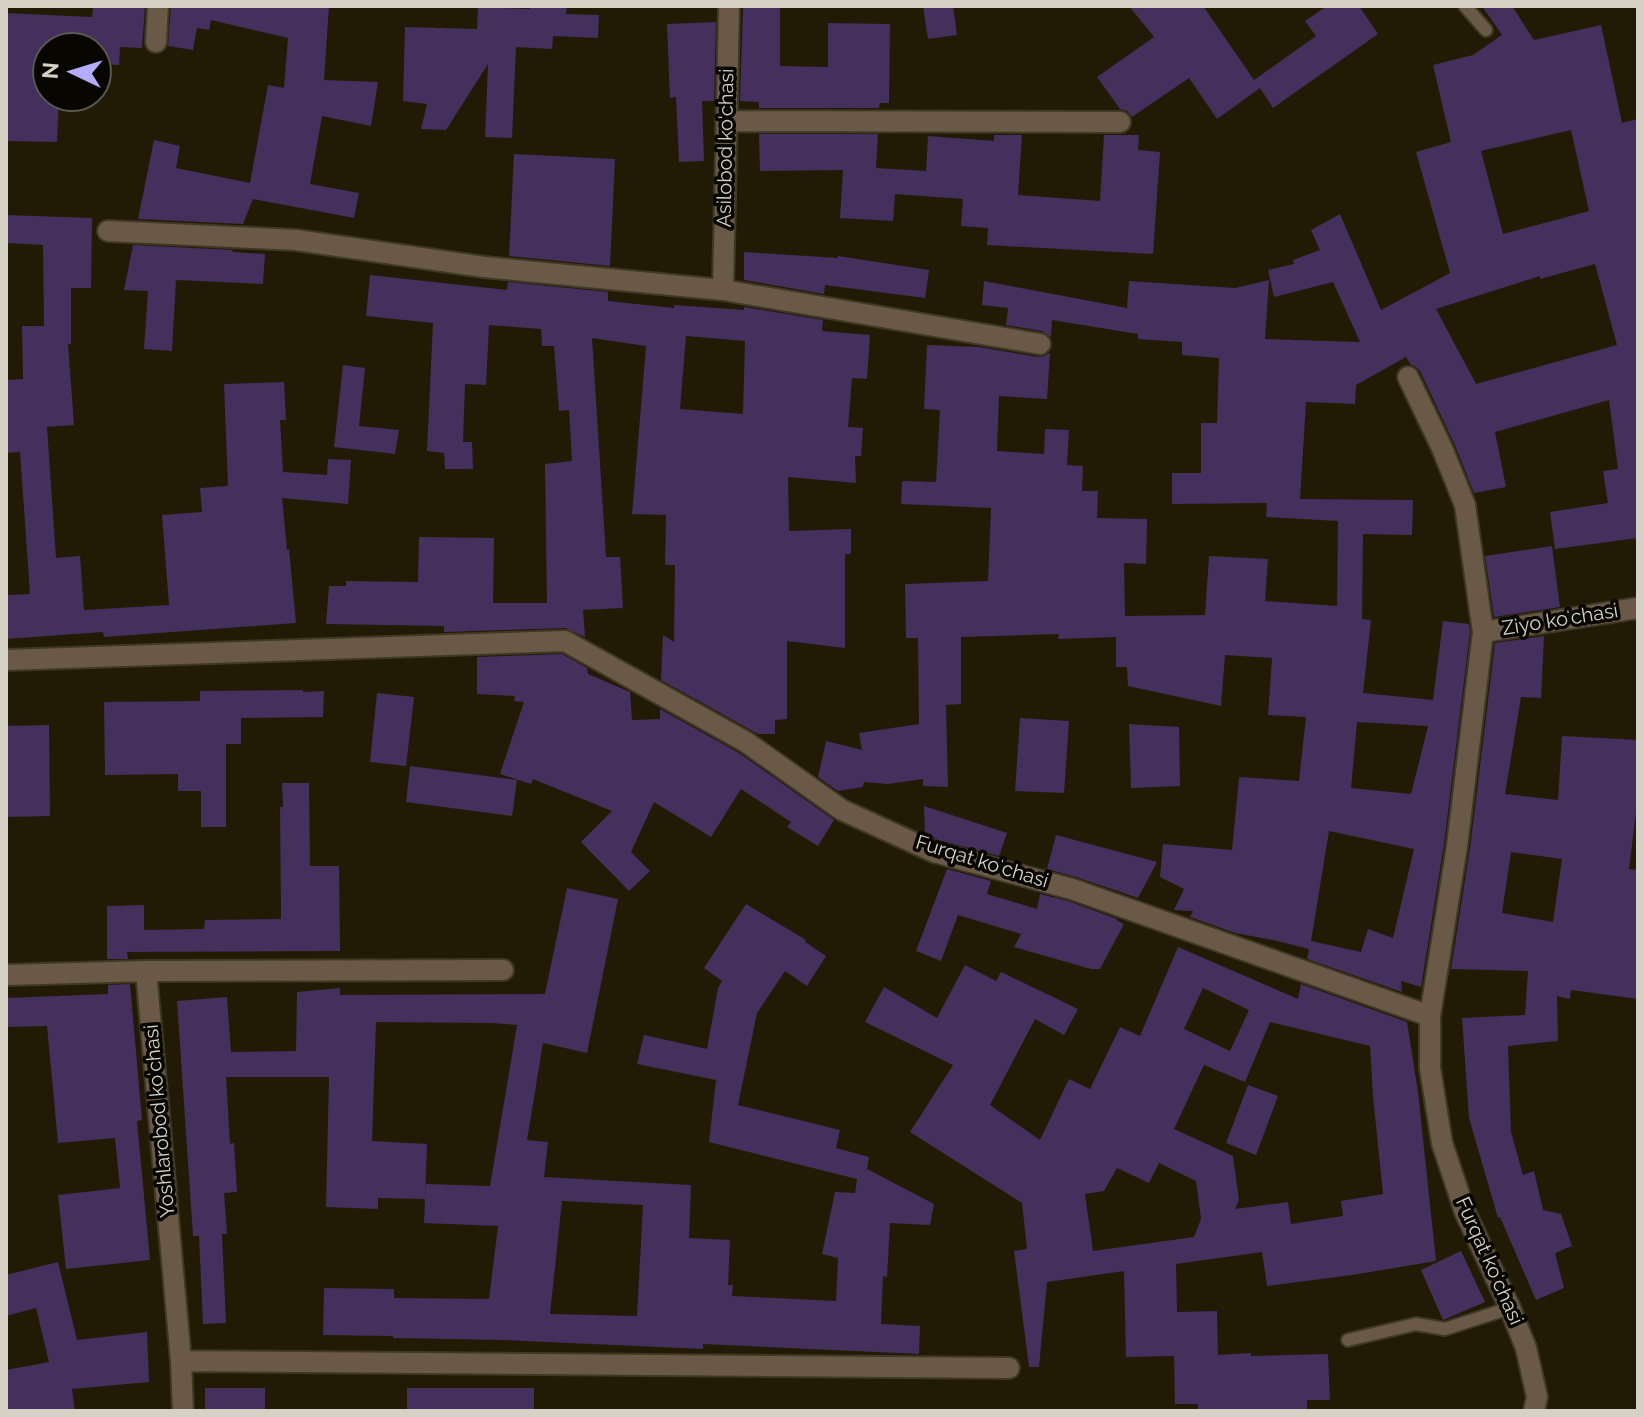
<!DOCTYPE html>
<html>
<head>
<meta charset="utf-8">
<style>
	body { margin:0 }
	#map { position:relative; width:1644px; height:1417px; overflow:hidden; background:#211b06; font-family:Raleway,sans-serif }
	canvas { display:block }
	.frame { position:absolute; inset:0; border:8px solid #d5d1c4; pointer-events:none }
	.north { position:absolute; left:32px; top:32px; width:80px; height:80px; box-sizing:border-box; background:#080601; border:2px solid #5a574f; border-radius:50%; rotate:274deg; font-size:22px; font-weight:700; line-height:32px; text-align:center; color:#d5d1c4 }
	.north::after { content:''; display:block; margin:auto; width:28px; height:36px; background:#b4acf9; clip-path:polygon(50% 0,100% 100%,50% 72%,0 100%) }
</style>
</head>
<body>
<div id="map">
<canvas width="1644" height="1417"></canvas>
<div class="frame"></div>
<div class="north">N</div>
</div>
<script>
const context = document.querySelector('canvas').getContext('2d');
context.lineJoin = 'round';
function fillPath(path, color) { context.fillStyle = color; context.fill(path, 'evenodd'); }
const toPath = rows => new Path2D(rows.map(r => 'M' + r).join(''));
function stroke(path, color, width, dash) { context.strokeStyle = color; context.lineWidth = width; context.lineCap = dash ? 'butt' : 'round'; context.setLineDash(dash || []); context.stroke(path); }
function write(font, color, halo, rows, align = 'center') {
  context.font = font + ' Raleway,sans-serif'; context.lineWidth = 7; context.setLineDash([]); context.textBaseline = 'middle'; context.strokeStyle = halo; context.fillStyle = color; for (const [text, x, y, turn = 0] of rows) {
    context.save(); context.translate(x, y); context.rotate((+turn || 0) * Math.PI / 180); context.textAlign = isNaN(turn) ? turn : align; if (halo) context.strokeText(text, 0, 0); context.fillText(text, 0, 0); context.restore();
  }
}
fillPath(toPath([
	[93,6,145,6,142,48,120,47,119,65,96,64,96,48,48,48,48,96,59,96,57,142,6,141,6,13,92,17],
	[171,6,329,6,324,80,378,82,371,126,322,116,310,184,359,193,354,218,253,199,243,224,138,219,154,140,180,146,176,168,250,183,268,85,284,88,288,38,211,20,209,30,197,28,193,50,168,46],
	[530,6,567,6,566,14,599,15,598,38,553,36,552,49,516,47,512,138,485,137,488,64,446,130,421,129,427,104,403,101,405,27,477,29,478,7,530,9],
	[743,6,780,6,780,66,828,67,828,23,890,24,889,103,880,103,879,108,759,108,759,102,740,101],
	[923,6,953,6,957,35,928,39],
	[1129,6,1203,6,1254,80,1316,36,1305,21,1327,6,1359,6,1378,34,1273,108,1260,88,1217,119,1189,78,1132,117,1127,111,1120,109,1097,77,1154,37],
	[1482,6,1512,6,1534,40,1601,25,1622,123,1638,119,1638,538,1555,549,1550,512,1608,503,1603,471,1618,469,1609,400,1495,432,1506,487,1474,493,1454,443,1420,371,1416,367,1410,364,1406,357,1356,385,1355,404,1306,402,1300,499,1413,500,1412,535,1363,534,1362,619,1371,620,1363,693,1433,700,1443,621,1469,624,1470,632,1444,844,1421,987,1401,981,1402,992,1307,959,1309,949,1273,940,1235,933,1190,917,1193,911,1174,910,1184,889,1160,877,1163,844,1232,850,1239,777,1299,781,1306,717,1268,715,1272,658,1225,655,1221,706,1128,686,1127,667,1116,667,1116,637,1058,639,1059,634,961,637,961,704,946,705,948,787,923,786,923,779,888,784,864,782,863,787,838,791,818,777,826,741,862,750,859,733,919,724,918,638,906,638,905,584,988,581,991,508,901,504,902,481,936,482,940,410,924,409,927,345,979,347,1038,357,1044,356,1050,353,1047,399,999,396,997,451,1044,454,1045,429,1069,430,1067,465,1083,466,1082,491,1098,491,1097,518,1147,519,1146,564,1124,563,1125,616,1205,615,1209,556,1268,559,1265,601,1337,606,1338,521,1266,517,1267,503,1172,504,1172,473,1201,473,1201,423,1217,423,1219,358,1182,355,1182,342,1138,339,1138,334,1052,320,1051,337,1042,331,1006,325,1008,308,982,305,984,281,1127,308,1129,281,1235,288,1269,280,1265,339,1360,342,1333,282,1274,297,1268,270,1294,264,1293,260,1320,250,1311,230,1340,214,1381,310,1450,273,1416,152,1451,142,1433,65,1473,55,1502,35],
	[1571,130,1589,211,1503,234,1481,151],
	[1595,264,1617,345,1476,384,1436,309,1540,276,1540,279],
	[1357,722,1428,726,1411,794,1351,788],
	[1329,831,1414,849,1393,938,1368,929,1361,952,1311,941],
	[716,22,714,101,702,101,704,161,679,162,676,97,670,98,667,24],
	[759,134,878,134,876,168,926,171,928,136,994,141,994,135,1022,135,1018,195,1100,201,1104,135,1139,135,1138,150,1160,152,1153,254,987,245,988,228,961,226,963,199,895,194,893,221,840,218,843,170,760,171],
	[514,154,615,159,610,266,509,256],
	[6,215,92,218,91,288,71,288,71,344,68,344,74,425,47,427,56,558,80,556,84,610,169,605,162,515,202,512,200,488,228,486,224,384,284,382,286,420,280,420,283,472,327,475,328,459,351,460,348,504,282,498,287,550,289,549,296,623,104,637,103,632,6,639,6,595,30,594,20,452,6,453,6,380,23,379,22,326,44,326,43,245,6,243],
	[133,245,233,250,232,252,265,254,263,284,176,280,172,351,144,349,148,291,124,290],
	[744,252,838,258,838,256,929,270,925,298,825,285,824,294,744,280],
	[370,275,507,290,508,282,608,292,608,301,674,308,674,305,744,310,744,307,823,320,822,331,870,335,867,379,852,378,848,427,863,428,861,456,855,456,856,483,788,477,789,531,851,529,851,554,845,554,845,648,787,641,787,719,775,720,775,734,758,734,661,680,663,635,674,642,675,565,665,565,666,515,632,514,646,346,592,338,606,557,620,557,623,608,583,610,585,637,565,628,444,632,444,626,326,624,329,586,346,586,346,581,418,582,419,537,494,538,493,603,547,603,545,464,572,461,569,410,559,411,554,346,542,346,541,329,489,325,486,385,465,384,463,442,472,442,473,469,445,469,444,453,427,451,433,323,366,316],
	[686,336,745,341,743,414,680,409],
	[343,365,365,368,359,426,399,430,395,454,334,447],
	[1552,546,1560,607,1494,617,1485,556],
	[1544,636,1541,698,1521,697,1505,794,1558,800,1562,736,1638,740,1638,796,1629,869,1638,870,1638,999,1571,990,1570,999,1557,996,1558,1041,1508,1046,1511,1132,1523,1175,1534,1171,1543,1210,1561,1214,1572,1246,1555,1253,1564,1288,1536,1300,1500,1217,1498,1218,1469,1118,1462,1018,1525,1015,1528,971,1451,969,1470,848,1495,643],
	[1511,852,1562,859,1553,922,1502,913],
	[562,654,587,668,588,674,630,692,632,720,660,719,660,709,739,753,834,820,818,846,787,827,791,822,741,789,711,837,654,802,631,852,650,871,629,891,581,842,612,811,533,779,531,784,500,774,524,702,514,701,515,696,477,694,477,657],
	[303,690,303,692,324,691,323,717,241,718,241,744,226,744,226,827,201,827,201,791,178,791,178,774,105,775,104,702,200,701,200,691],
	[377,693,414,697,406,766,370,762],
	[1020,718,1069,721,1064,793,1015,791],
	[1129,724,1179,727,1180,786,1131,788],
	[49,725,50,816,6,817,6,726],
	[410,766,517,780,512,816,406,802],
	[282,783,309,783,310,866,339,866,340,951,127,952,128,959,107,959,107,906,144,905,144,930,204,929,205,920,281,919,280,807,283,807],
	[924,806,1007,833,999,856,938,840,925,833],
	[1056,835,1157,862,1138,898,1076,877,1047,869],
	[947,869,991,881,987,894,1037,909,1040,894,1068,901,1117,919,1116,920,1124,924,1100,969,1091,969,1014,947,1021,934,958,915,941,961,916,951],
	[567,888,618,899,587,1053,543,1043,527,1140,548,1142,544,1177,691,1185,689,1238,730,1240,728,1285,733,1285,732,1296,836,1301,838,1258,822,1254,835,1192,855,1193,857,1179,709,1142,716,1080,637,1064,644,1035,707,1049,718,988,722,981,704,968,746,904,806,940,805,942,826,956,807,986,785,971,757,1013,738,1105,840,1130,836,1148,869,1157,867,1169,934,1204,930,1225,890,1223,887,1277,883,1276,881,1324,920,1326,919,1354,703,1344,703,1349,503,1340,393,1338,393,1336,323,1335,324,1288,394,1289,394,1298,489,1299,498,1226,424,1223,425,1199,378,1198,378,1209,326,1207,329,1077,226,1077,230,1144,234,1143,237,1192,224,1193,227,1234,222,1234,226,1323,203,1324,199,1236,193,1236,177,1001,227,997,231,1052,296,1051,297,992,340,988,340,995,545,994],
	[376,1022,493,1023,517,1025,490,1186,426,1184,425,1199,427,1144,372,1141],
	[562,1201,643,1205,637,1316,550,1314],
	[1178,947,1298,999,1301,984,1407,1022,1418,1092,1436,1261,1352,1275,1267,1286,1262,1252,1176,1264,1177,1312,1217,1311,1218,1355,1251,1353,1251,1356,1328,1354,1330,1400,1307,1400,1307,1411,1198,1411,1198,1404,1175,1404,1174,1356,1126,1357,1124,1271,1047,1282,1039,1367,1029,1367,1014,1251,1027,1249,1022,1203,910,1132,953,1065,865,1022,884,987,937,1018,965,965,996,981,1001,972,1078,1009,1064,1035,1035,1019,990,1105,1040,1140,1069,1079,1090,1089,1120,1027,1140,1036],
	[1203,988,1249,1010,1230,1051,1184,1029],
	[1270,1022,1370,1046,1373,1096,1383,1194,1341,1201,1343,1216,1291,1224,1288,1202,1235,1209,1239,1200,1233,1156,1174,1129,1204,1065,1245,1082],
	[1159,1163,1196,1181,1201,1219,1194,1237,1093,1251,1085,1194,1104,1191,1117,1168,1149,1183],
	[130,984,142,1120,137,1121,150,1260,66,1269,58,1195,120,1188,115,1138,58,1143,47,1026,6,1027,6,998,108,994,108,985],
	[1248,1085,1278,1096,1256,1155,1226,1143],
	[1461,1251,1485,1302,1443,1320,1421,1270],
	[58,1262,77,1340,147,1332,149,1382,72,1389,75,1411,6,1411,6,1370,49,1362,36,1308,6,1316,6,1275],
	[205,1388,265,1388,265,1411,205,1411],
	[407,1388,534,1388,534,1411,407,1411]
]), '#442f5d');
const service = toPath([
	[1465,6,1486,30],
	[1348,1340,1416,1324,1445,1329,1510,1308]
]);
const minor = toPath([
	[156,42,158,6],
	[726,121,1120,122],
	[108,231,296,240,484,267,723,290,1040,344],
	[723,290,729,6],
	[1408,377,1442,448,1465,505,1483,632,1457,846,1430,1016,1430,1068,1442,1143,1465,1212,1510,1308,1526,1348,1537,1397,1534,1411],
	[1483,632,1638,608],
	[6,660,565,641,746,742,842,810,934,852,1072,889,1430,1016],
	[146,971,503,970],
	[6,975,146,971,181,1361,183,1411],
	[181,1361,1009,1368]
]);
stroke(service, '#3e3824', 16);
stroke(minor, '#3e3824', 24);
stroke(service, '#6b5947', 12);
stroke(minor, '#6b5947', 20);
write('20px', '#d5d1c4', '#080601', [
	["Asilobod ko'chasi",726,148,-89],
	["Ziyo koʻchasi",1560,620,-9],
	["Furqat koʻchasi",982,862,17],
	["Yoshlarobod koʻchasi",160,1121,-95],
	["Furqat koʻchasi",1489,1261,66]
]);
</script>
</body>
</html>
